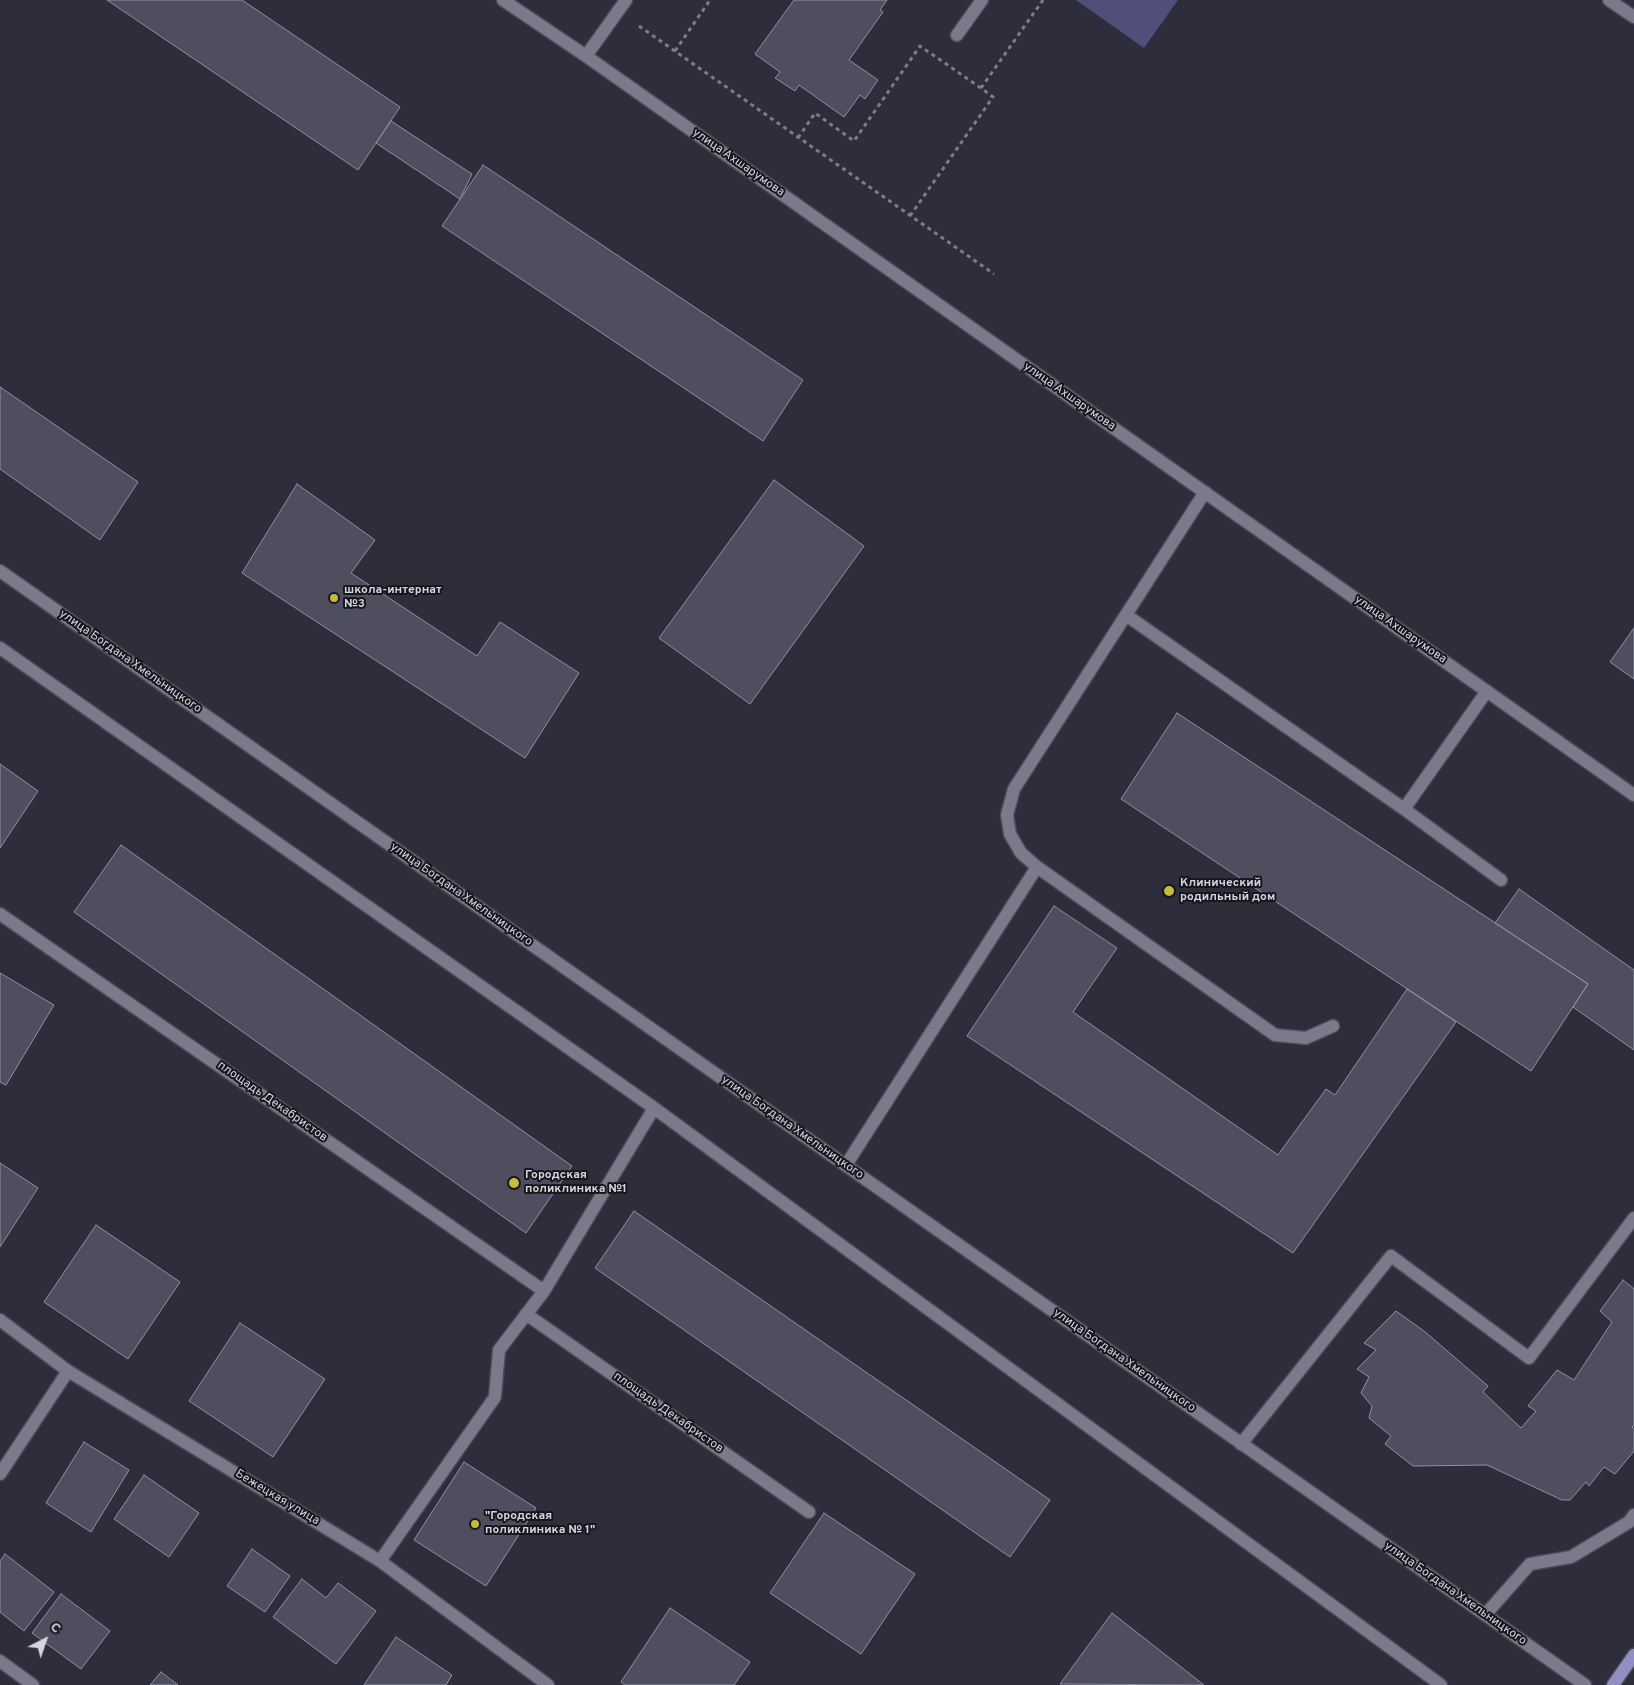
<!DOCTYPE html>
<html>
<head>
<meta charset="utf-8">
<style>
	body { margin:0 }
	#map { position:relative; width:1634px; height:1685px; overflow:hidden; background:#2d2d3c; font-family:Overpass,sans-serif }
	canvas { display:block }
	.north { position:absolute; left:20px; top:1615px; width:50px; height:50px; -webkit-text-stroke:4px #16161d; paint-order:stroke; rotate:41deg; font-size:14px; font-weight:700; line-height:20px; text-align:center; color:#d3d4dd }
	.north::after { content:''; display:block; margin:auto; width:18px; height:22px; background:#d3d4dd; clip-path:polygon(50% 0,100% 100%,50% 72%,0 100%) }
</style>
</head>
<body>
<div id="map">
<canvas width="1634" height="1685"></canvas>
<div class="north">С</div>
</div>
<script>
const context = document.querySelector('canvas').getContext('2d');
context.lineJoin = 'round';
function fillPath(path, color) { context.fillStyle = color; context.fill(path, 'evenodd'); }
const toPath = rows => new Path2D(rows.map(r => 'M' + r).join(''));
function stroke(path, color, width, dash) { context.strokeStyle = color; context.lineWidth = width; context.lineCap = dash ? 'butt' : 'round'; context.setLineDash(dash || []); context.stroke(path); }
function write(font, color, halo, rows, align = 'center') {
  context.font = font + ' Overpass,sans-serif'; context.lineWidth = 4; context.setLineDash([]); context.textBaseline = 'middle'; context.strokeStyle = halo; context.fillStyle = color; for (const [text, x, y, turn = 0] of rows) {
    context.save(); context.translate(x, y); context.rotate((+turn || 0) * Math.PI / 180); context.textAlign = isNaN(turn) ? turn : align; if (halo) context.strokeText(text, 0, 0); context.fillText(text, 0, 0); context.restore();
  }
}
fillPath(toPath([
	[1076,0,1178,0,1144,48]
]), '#4f4f79');
const building = toPath([
	[107,0,242,0,400,107,358,170,107,0],
	[794,0,887,0,880,10,883,12,849,60,878,80,865,99,860,95,844,117,799,85,795,91,775,78,780,72,755,54,794,0],
	[391,121,472,174,460,199,376,143,391,121],
	[483,165,803,380,763,441,442,226,483,165],
	[0,387,138,482,100,540,0,469,0,387],
	[774,480,864,546,750,704,659,638,774,480],
	[297,484,375,540,351,573,477,656,500,622,579,673,525,758,242,573,297,484],
	[1634,628,1634,679,1610,662,1634,628],
	[1177,713,1588,984,1531,1071,1121,799,1177,713],
	[0,764,38,791,0,848,0,764],
	[121,845,572,1166,526,1233,74,912,121,845],
	[1519,889,1634,970,1634,1050,1573,1007,1588,984,1495,923,1519,889],
	[1054,906,1117,948,1073,1012,1278,1155,1326,1089,1335,1095,1407,989,1456,1022,1293,1253,967,1036,1054,906],
	[0,973,54,1005,6,1085,0,1082,0,973],
	[0,1163,38,1188,0,1247,0,1163],
	[634,1211,1050,1500,1010,1557,595,1268,634,1211],
	[96,1225,180,1282,128,1359,44,1302,96,1225],
	[1623,1280,1634,1289,1634,1425,1632,1427,1634,1429,1634,1451,1615,1474,1604,1467,1589,1486,1586,1482,1570,1500,1562,1500,1487,1465,1413,1466,1385,1444,1391,1436,1369,1418,1372,1406,1361,1393,1369,1377,1357,1369,1376,1350,1364,1343,1396,1311,1424,1331,1488,1386,1483,1392,1521,1428,1536,1411,1528,1406,1557,1370,1574,1380,1612,1322,1600,1311,1623,1280],
	[240,1323,325,1379,273,1457,189,1401,240,1323],
	[84,1442,129,1470,91,1532,46,1503,84,1442],
	[464,1462,536,1508,486,1586,414,1540,464,1462],
	[144,1475,199,1513,169,1557,114,1519,144,1475],
	[824,1513,915,1574,861,1654,770,1593,824,1513],
	[252,1549,290,1576,265,1612,227,1586,252,1549],
	[5,1554,54,1592,24,1631,0,1612,0,1561,5,1554],
	[302,1579,326,1598,338,1583,376,1611,336,1664,273,1617,302,1579],
	[61,1594,110,1631,81,1669,32,1633,61,1594],
	[670,1608,750,1662,734,1685,625,1685,621,1682,670,1608],
	[1112,1613,1204,1685,1060,1684,1112,1613],
	[396,1637,452,1675,446,1685,364,1685,396,1637],
	[161,1672,178,1685,150,1685,161,1672]
]);
fillPath(building, '#4e4e5e');
stroke(building, '#8f90a1', 1);
const minor = toPath([
	[503,0,586,56,1634,795],
	[1609,0,1634,17],
	[957,35,982,0],
	[586,56,626,0],
	[1205,492,1014,789,1007,815,1010,834,1021,853,1037,867,1275,1035,1306,1038,1333,1026],
	[0,571,1585,1685],
	[1126,615,1404,809,1501,880],
	[0,648,654,1108,1441,1685],
	[1404,809,1487,691],
	[0,914,544,1291],
	[846,1165,1037,867],
	[526,1314,809,1512],
	[0,1320,68,1371,380,1561,548,1685],
	[1241,1444,1391,1256,1529,1358,1634,1218],
	[0,1474,68,1371],
	[380,1561,495,1397,499,1350,544,1291,654,1108],
	[1485,1615,1530,1564,1571,1557,1629,1522,1634,1515],
	[0,1661,33,1685]
]);
const major = toPath([
	[1613,1685,1634,1655]
]);
stroke(minor, '#4a4a56', 15);
stroke(major, '#4a4a56', 15);
stroke(toPath([
	[639,26,994,274],
	[675,51,710,0],
	[798,138,815,113,854,141,920,46,981,88],
	[910,216,993,97,981,88,1043,0]
]), '#7c7d89', 3, [4, 4]);
stroke(minor, '#7a7a8b', 12);
stroke(major, '#908fc4', 12);
for (const [x, y, r, color] of [
	[334,598,5,"#c7bb3b"],
	[1169,891,6,"#c7bb3b"],
	[514,1183,6,"#c7bb3b"],
	[475,1524,5,"#c7bb3b"]
]) { const dot = new Path2D(); dot.arc(x, y, r, 0, 2 * Math.PI); context.fillStyle = color; context.fill(dot); stroke(dot, '#16161d', 2); }
write('12px', '#d3d4dd', '#16161d', [
	["улица Ахшарумова",738,163,35],
	["улица Ахшарумова",1069,397,35],
	["улица Ахшарумова",1400,630,35],
	["улица Богдана Хмельницкого",130,662,35],
	["улица Богдана Хмельницкого",461,895,35],
	["площадь Декабристов",272,1102,35],
	["улица Богдана Хмельницкого",792,1128,35],
	["улица Богдана Хмельницкого",1124,1361,35],
	["площадь Декабристов",668,1413,35],
	["Бежецкая улица",277,1498,31],
	["улица Богдана Хмельницкого",1455,1594,35]
]);
write('bold 12px', '#d3d4dd', '#16161d', [
	["школа-интернат",344,591],
	["№3",344,605],
	["Клинический",1180,884],
	["родильный дом",1180,898],
	["Городская",525,1176],
	["поликлиника №1",525,1190],
	["\"Городская",485,1517],
	["поликлиника № 1\"",485,1531]
], 'left');
</script>
</body>
</html>
